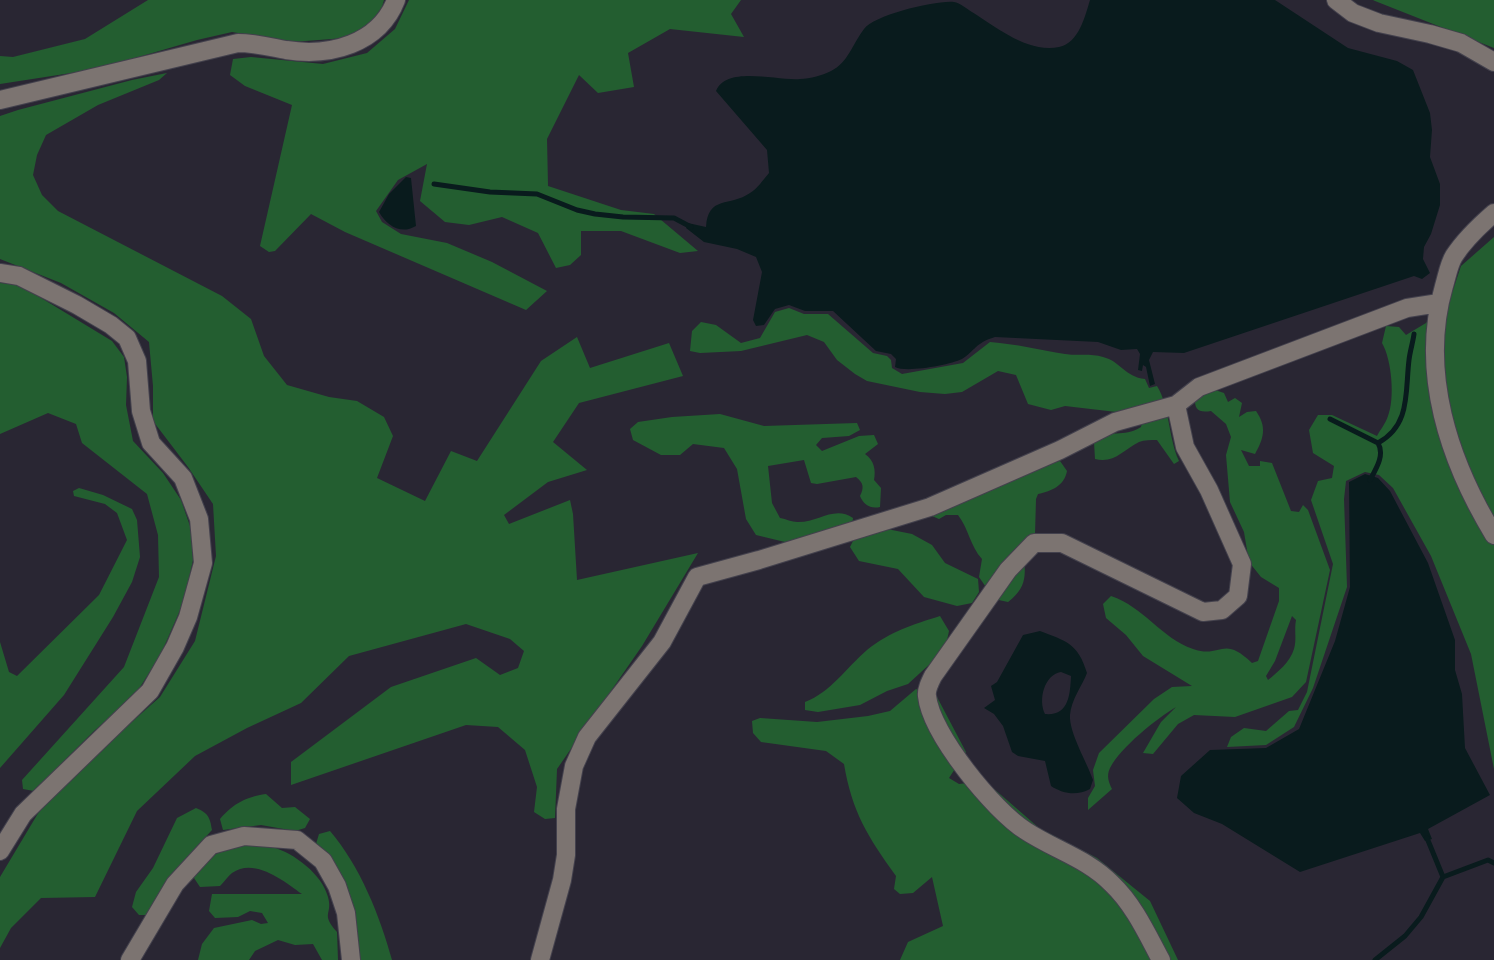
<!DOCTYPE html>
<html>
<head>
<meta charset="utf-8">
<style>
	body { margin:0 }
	canvas { display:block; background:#292633 }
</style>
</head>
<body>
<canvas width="1494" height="960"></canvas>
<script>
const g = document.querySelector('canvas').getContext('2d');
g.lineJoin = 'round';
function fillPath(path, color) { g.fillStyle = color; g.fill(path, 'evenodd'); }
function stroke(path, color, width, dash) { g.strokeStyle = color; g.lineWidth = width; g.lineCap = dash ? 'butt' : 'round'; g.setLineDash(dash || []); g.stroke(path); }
fillPath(new Path2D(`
	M148,0H384L382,7L367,28L345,38L292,42L232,32L197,40L97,69L0,84V56L13,57L85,39Z
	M409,0H741L731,14L744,37L670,29L628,53L634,87L598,93L579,75L547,139L548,186L621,210L654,214L698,251L680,253L621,231H581V255L570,265L556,268L538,233L502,217L469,225L445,222L420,201L427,164L398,180L376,211L382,222L401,234L447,243L492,262L547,291L526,310L345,232L311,214L275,251L269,252L260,246L292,105L245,86L230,75L233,59L251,57L323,64L367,53L395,29Z
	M1373,0H1494V48L1375,1Z
	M167,73L159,80L98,105L46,135L37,155L33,175L42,195L58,211L222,296L251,319L264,356L287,385L329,397L357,401L384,417L393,436L377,478L425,501L451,451L477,461L541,361L577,337L590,368L669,343L683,376L579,403L553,442L587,470L548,482L504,515L509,524L570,500L573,514L577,580L698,553L642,646L557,769L555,818L545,819L534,812L537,787L525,750L498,727L466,725L291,785V762L391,687L476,658L500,675L518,668L524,651L510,639L466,624L349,656L301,703L247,728L195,756L137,811L95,897L41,898L11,928L0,948V877L43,805L91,758L160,697L195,641L216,556L213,504L188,467L153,421V386L149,342L114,313L61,283L0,259V116L18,110L132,80Z
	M1494,237V769L1471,654L1431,556L1393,488L1379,475L1365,472L1346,481L1344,499L1347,587L1313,688L1294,727L1266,745L1227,747L1231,737L1244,728L1266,731L1289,711L1298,710L1307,692L1333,564L1311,500L1318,481L1332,478L1334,466L1313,453L1309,430L1318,415H1332L1377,436C1380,430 1386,423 1388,416C1395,399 1392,360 1382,343L1386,326L1399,327L1406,335L1426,323L1453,290L1461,266Z
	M0,283L15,284L33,293L112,341L124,357L127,377L126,405L133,441L163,473L181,500L191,529L193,560L184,601L160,656L133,698L94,731L34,791L23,789L22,780L124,667L159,577L158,535L147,494L82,443L76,424L48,413L0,434Z
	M789,308L804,314H828L873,353L887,356L891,360L892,368L902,374L963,363L990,342C1016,344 1040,350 1065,354C1078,356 1090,353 1103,357C1120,361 1125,377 1145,379L1149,388L1157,386C1170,407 1168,437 1179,461L1174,464L1157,440C1151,440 1144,440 1139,442C1123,450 1114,464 1095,459L1094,442C1112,427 1122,439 1141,427L1145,409L1125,413L1065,406L1051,410L1028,404L1016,375L998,371L962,392L945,394L920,392L867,381L855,374L837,360L824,342L807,335L741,351L700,353L690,351L692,331L701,322L716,325L741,343L760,338L775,312Z
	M1212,389L1224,393L1228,402L1235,398L1242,403L1239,417L1247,412L1256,411C1267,427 1264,438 1255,454L1241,450L1249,466H1260V461L1272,463L1291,511L1299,512L1303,505L1308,510L1330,570L1306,682L1292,697L1235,717L1194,715L1178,724L1153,754L1143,753L1161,722L1176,707C1156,719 1121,747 1110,768C1106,776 1109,783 1112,789L1088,810V798L1095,786L1093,770L1099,753L1154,699L1172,687L1192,686L1143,656L1126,635L1106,618L1103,604L1111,596C1144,607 1161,638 1193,649C1222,659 1222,634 1252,663L1258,661L1279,601V588L1261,577L1249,562L1244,532L1230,502L1226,455L1231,437L1226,424L1211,411C1199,413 1194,410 1195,397ZM1292,616L1296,620C1294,630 1297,640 1294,649C1290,662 1278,672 1268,680L1266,676L1275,661Z
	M720,414L764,426L857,423L860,430L849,436L822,438L816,445L822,451L859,436L874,435L878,444L865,454C874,460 876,470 874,480L881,488L880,507C870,509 864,505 860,496C864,488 864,483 856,477L817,484L811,483L804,460L768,466L772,503L780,518C786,519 792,522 797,522C818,523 834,505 853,518L852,525L785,542L756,535L746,519L737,469L724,448L693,444L680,455H661L633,440L630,429L638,422L672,417Z
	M1060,461L1067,471C1064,486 1052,491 1038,494L1036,499L1035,534L1024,542C1023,569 1032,584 1008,602L994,599L979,577L982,559C970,546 969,529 958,515H946L939,519L932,516L931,511L1049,463Z
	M79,488L103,495L132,509L137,520L140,557L132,582L113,617L64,695L0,768V642L9,672L17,676L99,595L127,540L117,513L105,504L74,496L73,491Z
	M887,529L912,534L932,545L945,563L978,579L979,592L972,603L957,606L924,597L898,569L859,561L850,547L855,537Z
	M940,616L949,631L946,645L932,662L908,684L887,691L860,705L818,712L805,710V702C831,692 846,668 867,650C891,631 912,625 940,616Z
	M916,689L937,697L966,752L949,778L959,784L985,781L1039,828L1097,858L1150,901L1178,960H900L908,942L943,926L932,877L913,893L900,894L894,889L896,876C868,837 852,812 844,764L826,751L761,742L753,733L752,721L760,718L817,722L868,716L890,711Z
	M266,794L282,808L295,807L310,819L305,828L295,831L261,825L223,830L220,819C234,803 246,797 266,794Z
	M196,808C208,813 210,817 212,830L187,857L148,915H139L132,907L136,892L153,868L177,818Z
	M330,831C360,866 380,916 392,960H359C359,918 344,876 316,844L319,834Z
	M244,845C253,846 263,845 272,847C294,853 322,874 328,897C333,915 320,913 337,932L338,960H322L313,944L295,945L278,940L255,951L249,960H198L202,944L214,928L252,920L261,924L268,923L262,913L250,911L238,917L215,918L209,911L212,894H302C284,881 254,857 232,873C228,876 224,882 220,886L200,887L192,875C205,856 222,850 244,845Z`), '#235e30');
fillPath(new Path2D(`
	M1090,0H1275L1348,48L1397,61L1413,70L1430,113L1432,130L1430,157L1440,184V205L1431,234L1424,247L1423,259L1430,273L1422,279L1414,276L1184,353L1153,352L1149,360L1155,384L1150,386L1146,367L1143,365L1142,371L1138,370L1140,354L1137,349L1121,350L1098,342L995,337C975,343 975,351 962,359C950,365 906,373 895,367L896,359L891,354L876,351L833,311H805L789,305L775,309L764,325L756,326L753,320L762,272L756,257L737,249L704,242L686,228L688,223L706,227C708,195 730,207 750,193C757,189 763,180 769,173L767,150L716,91C726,65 778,81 800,79C810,79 823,75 831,71C848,63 853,43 864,29C874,15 936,0 954,2C960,3 967,9 972,12C998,28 1027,53 1059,47C1079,43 1085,16 1090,0Z
	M406,177L411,178L416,226C401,235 387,226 379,212L389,194Z
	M1365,474L1378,478L1390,491L1428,563L1455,640V670L1462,694L1465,748L1490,795L1428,829L1432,839L1425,841L1420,833L1300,872L1222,824L1194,813L1177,798L1181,776L1210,750L1266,748L1299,729L1335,641L1350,587L1349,482Z
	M1040,631C1066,641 1078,643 1087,673C1082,686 1071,700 1070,715C1069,733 1087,762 1093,780L1090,789C1077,796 1063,794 1051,786L1045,761L1018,756L1012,752L1003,726L994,714L984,708L995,700L991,686L997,682L1023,635ZM1061,672L1071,676C1070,695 1069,716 1045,714C1038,700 1044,675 1061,672Z`), '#091b1d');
stroke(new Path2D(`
	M434,184L490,192L537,194L577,210L595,214L623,217L674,218L691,227
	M1330,419L1378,443
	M1370,480C1376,469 1385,455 1378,443C1411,425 1405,392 1409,360C1410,351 1413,342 1414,334
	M1427,838L1443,877
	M1375,960L1405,936L1421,917L1443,877L1488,860L1494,863`), '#091b1d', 5);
const minor = new Path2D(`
	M1336,0L1353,13L1379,23L1430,34L1461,43L1494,62
	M0,100L238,43C255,43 270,47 286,50C330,57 379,44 396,0
	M1494,213C1479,226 1465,239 1454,256C1449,264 1447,276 1444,286C1419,372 1449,461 1494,535
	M0,273L19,276L77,305L111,325L127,338L137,361L141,411L151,443L183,478L199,519L203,563L188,617L175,647L150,691L23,814L0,851
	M130,960L175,884L211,845L244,836L297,840L323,861L337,886L346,913L351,960
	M540,960L562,880L566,855V809L574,766L587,737L662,642L697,577L759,560L930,507L1060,450L1115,422L1176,405L1199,387L1407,308L1439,303
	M1161,960C1147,934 1134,905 1112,884C1088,859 1055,850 1026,831C994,811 931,734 927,696C926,690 930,682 933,676L1008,570L1034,543H1062L1203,612L1222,610L1238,596L1242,564L1209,490L1185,447L1176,405`);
stroke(minor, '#43414d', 20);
stroke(minor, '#7c7471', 18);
</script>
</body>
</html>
